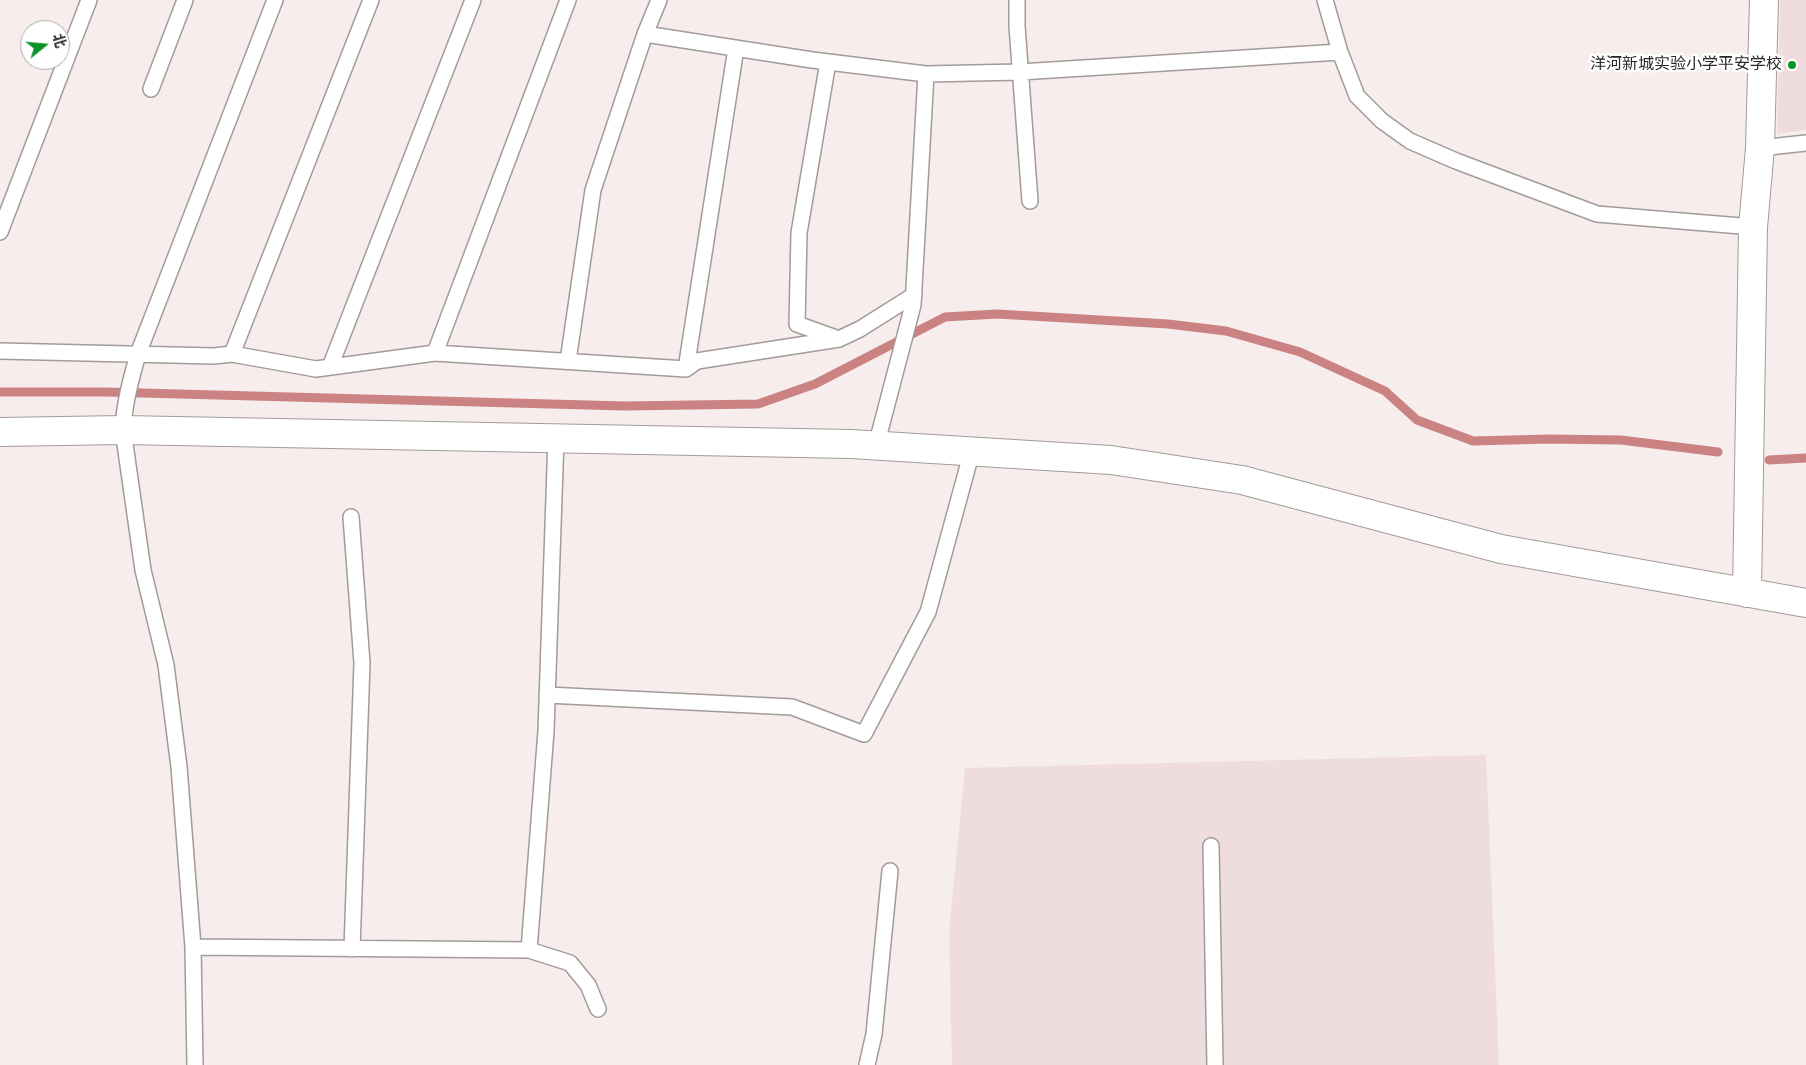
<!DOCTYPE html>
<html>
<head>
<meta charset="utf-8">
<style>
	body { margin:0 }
	#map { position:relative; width:1806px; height:1065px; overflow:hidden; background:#f6edec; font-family:"Sofia Sans Condensed","Noto Sans SC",sans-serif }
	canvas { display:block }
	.north { position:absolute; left:20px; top:20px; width:50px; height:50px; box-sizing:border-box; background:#fff; border:1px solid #aaa9a9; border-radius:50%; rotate:73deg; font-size:14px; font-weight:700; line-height:20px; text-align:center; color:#2a2727 }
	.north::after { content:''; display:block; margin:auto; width:18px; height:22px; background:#079328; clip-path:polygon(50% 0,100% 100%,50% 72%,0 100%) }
</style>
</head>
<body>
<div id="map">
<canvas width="1806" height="1065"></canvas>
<div class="north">北</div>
</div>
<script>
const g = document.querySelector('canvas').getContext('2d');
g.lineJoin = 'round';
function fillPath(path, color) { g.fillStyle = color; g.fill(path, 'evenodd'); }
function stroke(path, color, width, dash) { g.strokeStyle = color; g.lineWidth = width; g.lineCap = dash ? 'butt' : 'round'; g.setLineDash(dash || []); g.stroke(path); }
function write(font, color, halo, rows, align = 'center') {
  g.font = font + ' "Sofia Sans Condensed","Noto Sans SC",sans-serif'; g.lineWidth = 5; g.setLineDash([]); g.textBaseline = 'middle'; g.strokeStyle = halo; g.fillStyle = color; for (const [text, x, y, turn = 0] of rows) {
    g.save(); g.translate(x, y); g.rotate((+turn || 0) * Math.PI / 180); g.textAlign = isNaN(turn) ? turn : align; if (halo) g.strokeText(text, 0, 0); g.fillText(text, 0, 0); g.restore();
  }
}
fillPath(new Path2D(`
	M1780,0H1806V130L1777,134Z
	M1486,755L1499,1065H952L949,933L965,768Z`), '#efdddd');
stroke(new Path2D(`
	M0,392H105L625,406L758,404L815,384L945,317L997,314L1168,324L1226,331L1300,352L1385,391L1417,420L1473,441L1549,439L1621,440L1718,452
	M1769,460L1806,458`), '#ca8282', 9);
const service = new Path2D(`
	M1017,0V26L1030,201
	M1325,0L1340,52L1357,96L1382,121L1410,141L1456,161L1597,214L1753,227
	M645,34L812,60L926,74L1020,72L1340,52
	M828,62L799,233L797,324L839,339
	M151,89L185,0
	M1760,148L1806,143
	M0,232L89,0
	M0,351L214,356L232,354L316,369L435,353L686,369L697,361L839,339L860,329L914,295
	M435,353L568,0
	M232,354L371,0
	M568,361L593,190L645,34L659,0
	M330,367L473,0
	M686,369L736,48
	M556,438L546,731L529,950L570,963L588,985L598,1009
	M876,446L913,305L926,74
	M351,517L362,663L352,949
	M547,695L792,707L864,734L928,612L972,451
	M1211,846L1215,1065
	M193,947L529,950
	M195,1065L193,947L179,767L166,665L143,570L123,430C124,404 131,379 138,354L275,0
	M867,1065L874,1034L890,871`);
const minor = new Path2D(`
	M0,432L123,430L851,444L1111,460L1242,480L1501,549L1806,603
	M1747,593L1753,227L1760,148L1764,0`);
stroke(service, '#a39a9a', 18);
stroke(minor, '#a39a9a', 30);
stroke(service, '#fff', 15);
stroke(minor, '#fff', 28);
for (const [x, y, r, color] of [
	[1792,65,5,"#079328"]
]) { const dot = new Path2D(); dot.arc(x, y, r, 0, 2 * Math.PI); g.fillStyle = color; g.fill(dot); stroke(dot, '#fff', 2); }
write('16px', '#2a2727', '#fff', [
	["洋河新城实验小学平安学校",1782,65]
], 'right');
</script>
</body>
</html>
